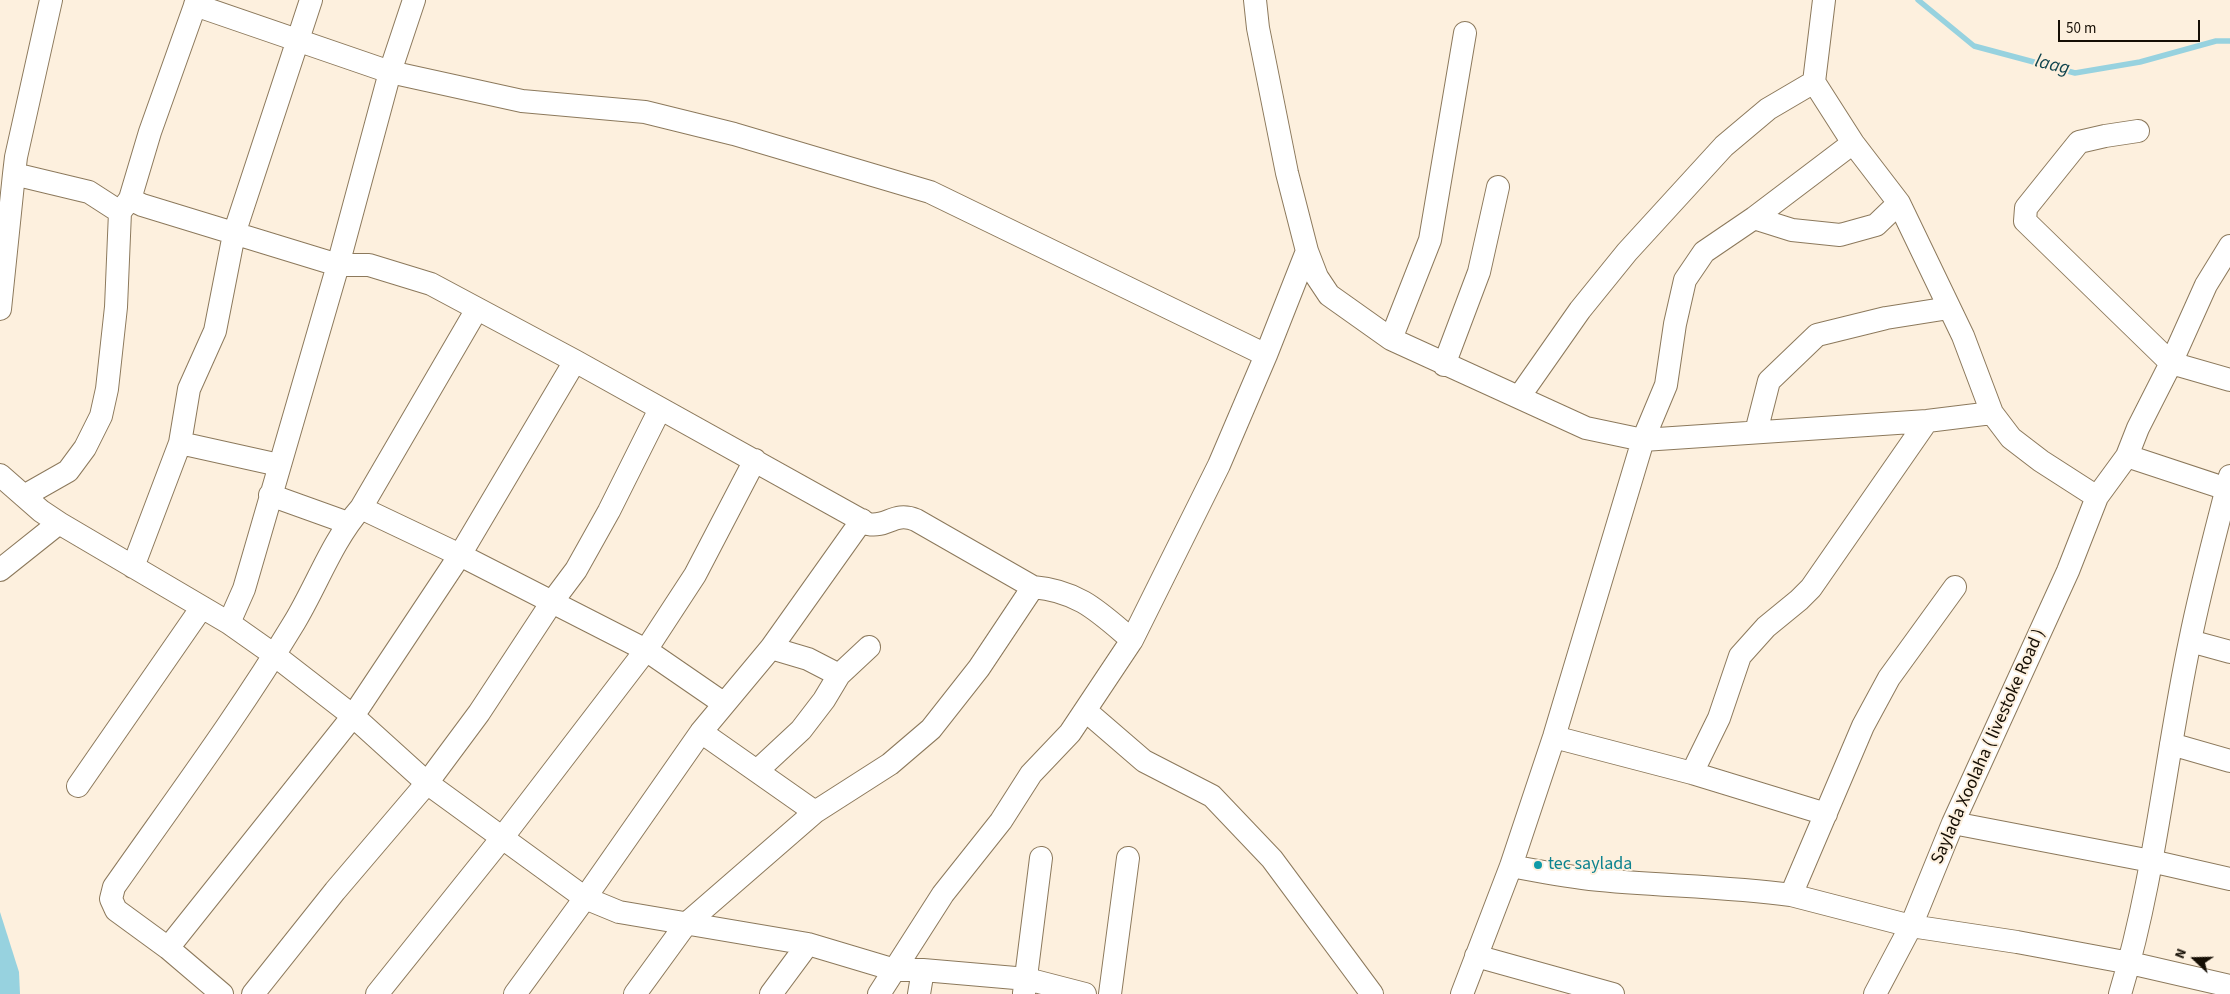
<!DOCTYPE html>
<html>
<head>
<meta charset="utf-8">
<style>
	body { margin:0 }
	#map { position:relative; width:2230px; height:994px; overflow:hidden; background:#fdf0de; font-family:"Source Sans 3",sans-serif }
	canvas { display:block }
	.north { position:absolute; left:2170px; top:934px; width:50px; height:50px; -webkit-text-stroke:4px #fdf0de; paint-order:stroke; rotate:291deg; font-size:14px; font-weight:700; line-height:20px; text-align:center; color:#150e04 }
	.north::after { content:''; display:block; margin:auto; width:18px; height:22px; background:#150e04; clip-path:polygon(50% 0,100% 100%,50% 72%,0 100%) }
	.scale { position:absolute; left:2058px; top:20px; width:142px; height:22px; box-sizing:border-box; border:2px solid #150e04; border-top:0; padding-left:6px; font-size:15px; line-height:18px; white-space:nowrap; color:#150e04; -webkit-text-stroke:4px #fdf0de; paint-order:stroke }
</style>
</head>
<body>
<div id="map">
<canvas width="2230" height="994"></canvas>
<div class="north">N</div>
<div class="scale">50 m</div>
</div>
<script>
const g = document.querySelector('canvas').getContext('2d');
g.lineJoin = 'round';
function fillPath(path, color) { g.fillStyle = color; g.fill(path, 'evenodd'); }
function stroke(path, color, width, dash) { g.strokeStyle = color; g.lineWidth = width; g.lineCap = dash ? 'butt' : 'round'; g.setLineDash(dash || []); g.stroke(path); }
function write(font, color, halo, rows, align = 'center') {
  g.font = font + ' "Source Sans 3",sans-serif'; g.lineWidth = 4; g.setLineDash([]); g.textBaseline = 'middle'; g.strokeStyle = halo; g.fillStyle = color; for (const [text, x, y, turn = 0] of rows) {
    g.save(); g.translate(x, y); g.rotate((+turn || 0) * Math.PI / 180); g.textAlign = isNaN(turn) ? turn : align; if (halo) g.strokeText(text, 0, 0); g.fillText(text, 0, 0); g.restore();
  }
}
fillPath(new Path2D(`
	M0,912L19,972L20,994H0Z`), '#97d2df');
stroke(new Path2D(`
	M1918,0L1974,46L2075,73L2140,62L2216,41H2230`), '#97d2df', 5.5);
const minor = new Path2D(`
	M51,0L16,157L14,174L89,192L120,212
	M1255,0L1258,28L1287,173L1307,251L1317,277L1329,295L1391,339L1586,428L1643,440L1927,421L1992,413
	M195,5L390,72L522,101L645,112L734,134L930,192L1266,355
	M1814,82L1853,143L1899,203L1963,336L1992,413L2011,438L2041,461L2097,497
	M1814,82L1824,0
	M2138,131L2105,136L2079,142L2026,208L2025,221L2171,363L2230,380
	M130,199L142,205L338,265H369L431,284L575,361L868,524C887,528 894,511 916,520L1033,587C1079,591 1099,612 1132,640L1070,733L1031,774L1001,821L943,894L879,994
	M1754,218L1792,230L1840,235L1876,225L1899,203
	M0,309L14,174
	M1391,339L1430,240L1465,33
	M1444,365L1479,272L1498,187
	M1519,397L1580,310L1627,252L1724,146L1768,109L1814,82
	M1756,432L1769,381L1817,335L1886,318L1949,308
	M180,443L279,465
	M2127,456L2230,490
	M0,475L41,511L59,523L229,623L273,654L353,716L427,783L585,898L619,912L808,944L895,970H923L1027,979L1085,994
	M270,495L348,523
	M24,496L68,471L85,448L101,416L107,389L116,307L120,212L130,199L150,132L197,0
	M361,508L460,555L646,650L723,703
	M133,567L180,443L189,389L215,331L234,234L311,0
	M0,570L59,523
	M229,623L244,589L338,265L390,72L414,0
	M1132,640L1219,465L1266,355L1307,251
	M2190,641L2230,652
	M771,648L808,659L839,675
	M1086,711L1144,761L1212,796L1272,859L1372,994
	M701,732L815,812
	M1554,737L1692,773L1826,814
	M2171,744L2230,761
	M758,770L801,730L824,700L839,675L869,647
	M1692,773L1719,718L1740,656L1766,627L1799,600L1811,588L1927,421
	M78,786L202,607
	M1953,823L2151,861L2230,879
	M1511,866C1537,871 1564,876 1590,879C1657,886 1724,886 1791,895L1863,726L1889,678L1955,587
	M1791,895L1911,926L2017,942L2130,963L2230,986
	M168,948L353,716L460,555L575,361
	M1476,956L1613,994
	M1024,993L1041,858
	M222,994L168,948L116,910L111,899L114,887C175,800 239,714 294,623C317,585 332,541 361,508L477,309
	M253,994L335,891L427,783L479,713L552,602L576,570L609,511L660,409
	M377,994L502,838L646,650L695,575L755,460
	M515,994L585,898L701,732L771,648L862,520
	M635,994L686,924L815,812L890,764L931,729L979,668L1033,587
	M771,994L808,944
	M919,994L923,970
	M1110,994L1128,858
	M1462,994L1511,866L1554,737L1643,440L1666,385L1675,324L1685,280L1704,252L1754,218L1853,143
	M1875,994L1911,926L1953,823L2068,571L2097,497L2127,456L2138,428L2171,363L2206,285L2230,246
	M2120,994C2155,879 2165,759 2190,641C2201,586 2216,531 2230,476`);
stroke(minor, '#8c795c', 24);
stroke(minor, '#fff', 22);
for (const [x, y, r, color] of [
	[1538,865,5,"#0f9aa8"]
]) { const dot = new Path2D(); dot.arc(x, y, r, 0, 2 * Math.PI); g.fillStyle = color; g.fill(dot); stroke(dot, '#fdf0de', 2); }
write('18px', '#150e04', '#fdf0de', [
	["Saylada Xoolaha ( livestoke Road )",1989,747,-66]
]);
write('18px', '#0d838f', '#fdf0de', [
	["tec saylada",1548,865]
], 'left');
write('italic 19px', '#0f444e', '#fdf0de', [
	["laag",2052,66,14]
]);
</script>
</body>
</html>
